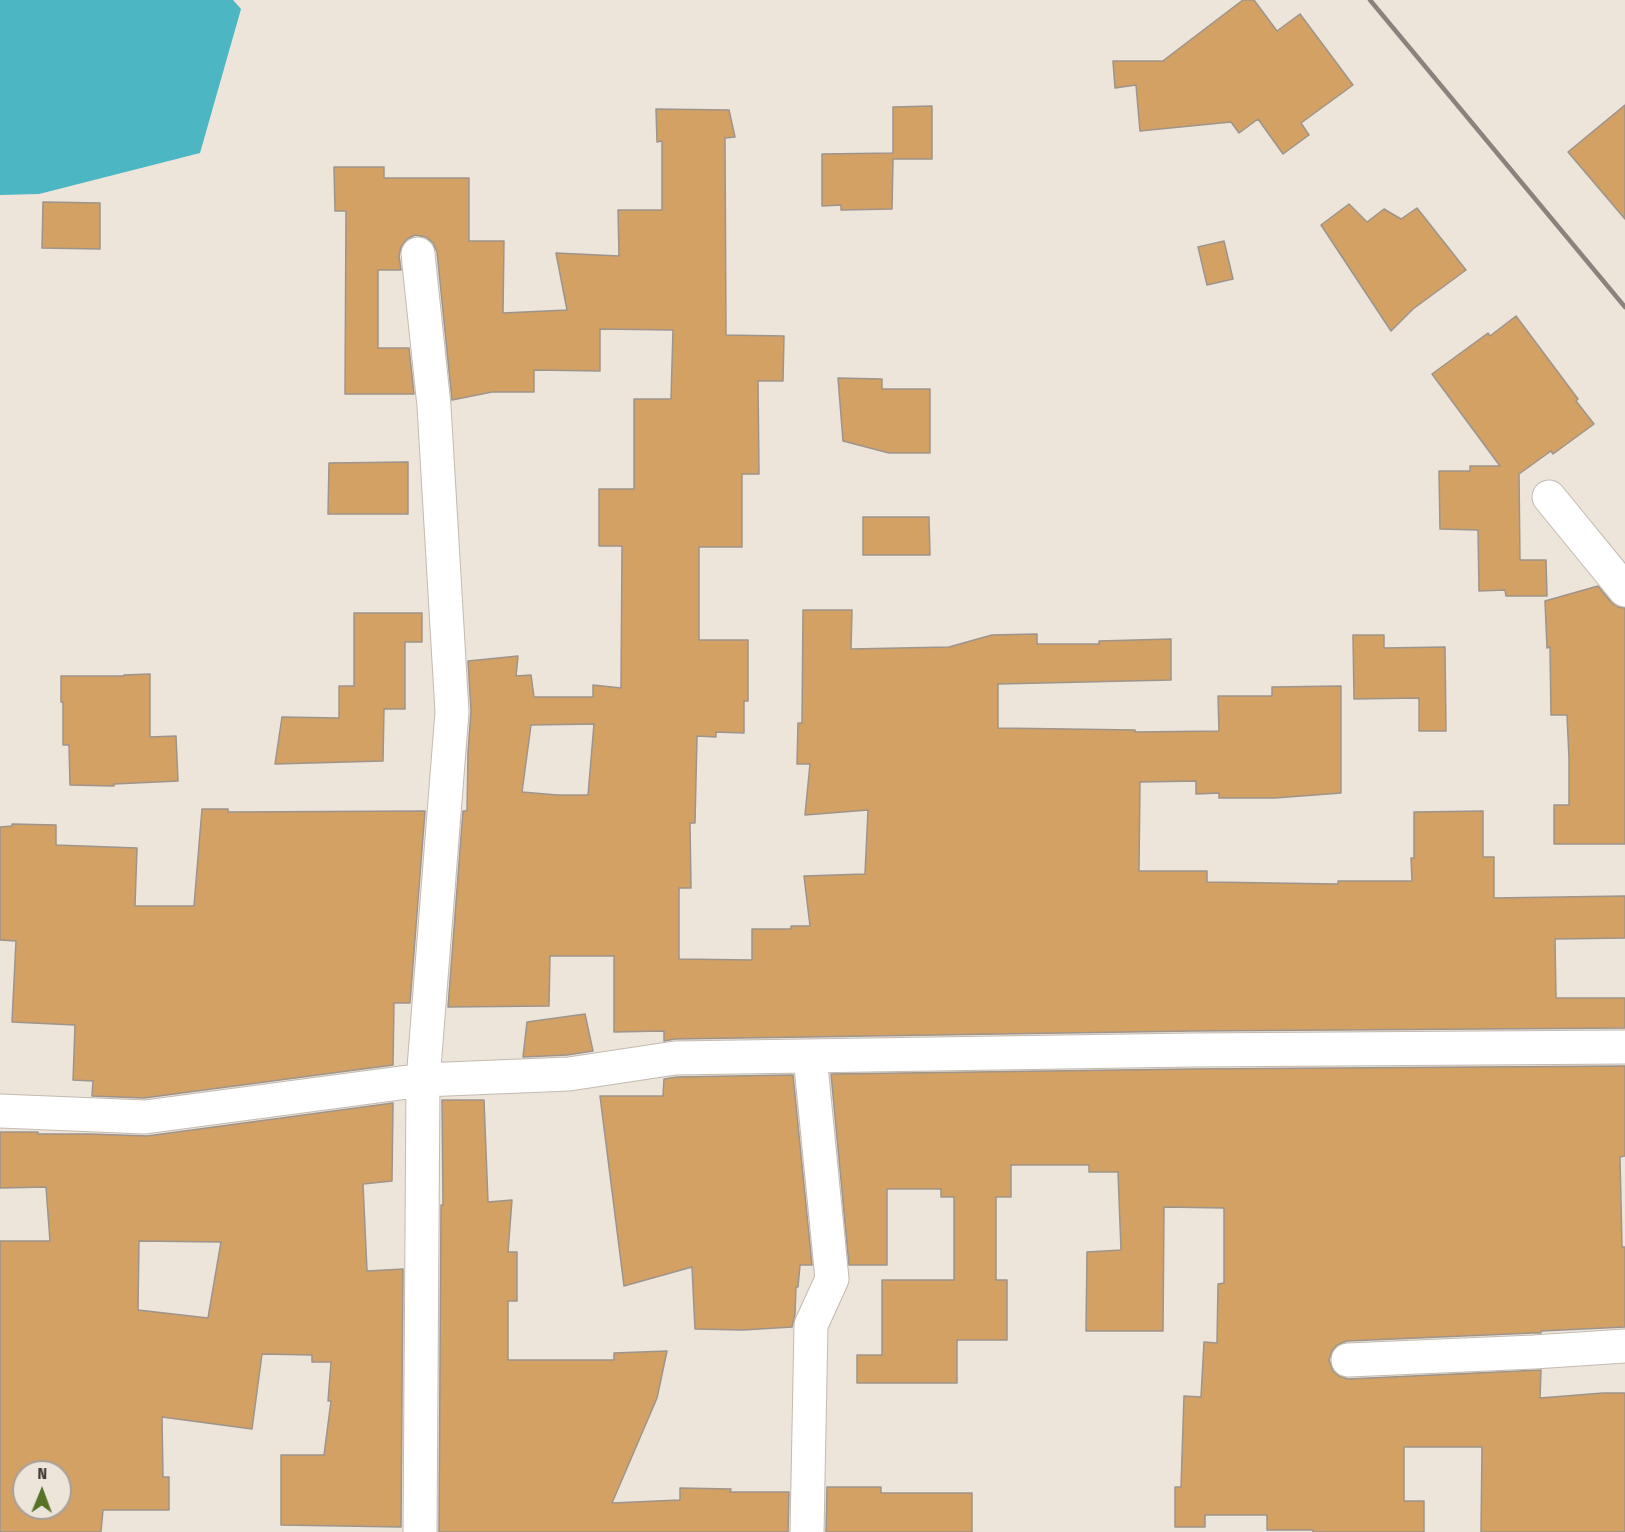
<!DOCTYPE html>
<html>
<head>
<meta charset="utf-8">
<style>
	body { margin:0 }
	#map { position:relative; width:1625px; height:1532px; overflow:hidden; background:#ede4da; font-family:"Fira Sans Condensed",sans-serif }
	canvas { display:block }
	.north { position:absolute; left:12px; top:1460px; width:60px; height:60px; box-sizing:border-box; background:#ede4da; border:2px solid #a7a098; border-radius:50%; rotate:1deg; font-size:16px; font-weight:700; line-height:24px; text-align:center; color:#3e3a36 }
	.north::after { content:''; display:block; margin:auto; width:21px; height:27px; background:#577225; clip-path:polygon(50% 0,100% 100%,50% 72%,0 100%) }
</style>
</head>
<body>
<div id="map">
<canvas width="1625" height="1532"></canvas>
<div class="north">N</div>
</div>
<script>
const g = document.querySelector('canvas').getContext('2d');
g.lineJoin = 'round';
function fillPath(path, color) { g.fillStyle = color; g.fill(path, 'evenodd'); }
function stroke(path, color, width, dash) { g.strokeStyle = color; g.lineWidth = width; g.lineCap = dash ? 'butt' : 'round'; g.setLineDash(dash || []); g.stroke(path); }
fillPath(new Path2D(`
	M0,0H233L241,9L200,153L39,194L0,195Z`), '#4cb6c3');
const building = new Path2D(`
	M1243,0H1254L1277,31L1300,14L1353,85L1301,123L1309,135L1283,154L1258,119L1239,133L1231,122L1140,131L1136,85L1115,88L1113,61H1164V60Z
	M1625,105V219L1568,152Z
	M932,106V159H893L892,209L841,210V205L822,206V154L893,153V107Z
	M656,109L729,110L735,137L725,138L726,335L784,336L783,381H758L759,474H742V547H699V640H748V701H744V733L716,732V737L697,736L695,823H690L691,888H679V959L752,960V929H791V926H810L804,876L865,874L868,810L805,815L810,764H797L798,723H802L803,610H852L851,649L949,647L992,635L1037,634V644H1099V641L1171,639V680L998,684V728L1135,730V732L1219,731L1218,696H1272V687L1341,686V793L1275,798H1219V793L1196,794V781L1140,782L1139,871H1207V882L1338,884V881H1412L1411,858H1414V812L1483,811V857H1494V898L1625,896V938L1555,939L1556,998H1625V1028L1192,1031L675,1039L664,1041V1031L614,1032V956H550L549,1006L448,1007L463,811H467L468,752L471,711L468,661L518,656L516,676L531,675L534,697H593V685L621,688L622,546H599V489H634V399H671L673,330L600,329V371L534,370V392H492L452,400L437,252L433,243L426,237L415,235L407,239L401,247L399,256L401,270H378V348H409L414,394H345L346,211H335L334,167H384V178H469V241H504L503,313L567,310L556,253L619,256L618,210H662V141L657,142ZM594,724L588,795H557L522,792L531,725Z
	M43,202L100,203V249L42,248Z
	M1349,204L1367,222L1384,209L1401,219L1417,208L1466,270L1413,309L1391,331L1321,225Z
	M1224,241L1233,279L1207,285L1198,247Z
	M1516,316L1578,399L1576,401L1594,424L1553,454L1551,451L1519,474L1520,560H1546L1547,596H1506L1505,590L1479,591L1478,530L1440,529L1439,471H1470V466H1500L1432,374L1488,333L1490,336Z
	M838,378L882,379V389H930V453H889L843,441Z
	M408,462V514H328L329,463Z
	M863,517H929L930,555H863Z
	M1598,586L1611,602L1618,607L1625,608V844H1554V805H1569V758L1567,715H1551L1550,647L1547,648L1545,601Z
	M354,613H422V642H405V709H384L383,761L275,764L282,717L339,718V686H354Z
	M1353,635H1384V648L1445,647L1446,731H1419V698L1354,699Z
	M150,674V737L176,736L178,781L114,784V786L70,785L69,745H63V702H61V676H124V675Z
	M202,809H228V812L425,811L410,1003H394L393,1065L144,1098L92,1096L93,1081L73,1080L75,1025L12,1022L16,941L0,940V827L12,826V824L56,825V845L137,848L135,906H194Z
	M585,1014L593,1051L567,1055L523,1057L527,1022Z
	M1625,1066V1156L1620,1157L1622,1247H1625V1327L1541,1331V1333H1533L1347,1341L1337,1345L1332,1351L1329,1360L1333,1371L1339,1376L1348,1379L1541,1370L1540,1398L1603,1393H1625V1532H1481L1482,1447H1404V1501H1424V1532H1313V1530H1267V1515H1205V1527H1175V1487H1181L1184,1396L1201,1397L1204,1342L1217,1343L1218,1284L1224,1283V1208L1164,1207L1163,1331H1086L1087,1252L1121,1250L1118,1172H1089V1165H1011V1197H996V1280H1007V1340H957V1383H857V1355H882V1280H954V1197H941V1189H887V1265H849L831,1074L1192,1069Z
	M793,1075L812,1265H800L798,1287H796L795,1314L792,1327L743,1330L695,1329L692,1267L624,1286L600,1096H663L664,1079L677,1077Z
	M442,1100H484L488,1202L512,1200L508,1252H517V1301H508V1360H614V1353L667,1351L657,1398L612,1503L680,1500V1488L731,1489L730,1492H789L788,1532H439L441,1205H443Z
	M393,1103L392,1181L363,1184L367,1271L403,1269L401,1527L281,1525V1455H324L331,1401H328L331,1362H312V1355L262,1354L252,1429L162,1417L163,1477H169V1510H103L101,1532H0V1241H50L46,1187L0,1188V1132H38V1134H90L147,1136ZM139,1241L221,1242L208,1318L138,1310ZM24,1472H60V1508H24Z
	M827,1487H881V1493H972V1532H826Z`);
fillPath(building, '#d4a165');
stroke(building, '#9d948b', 1.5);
const minor = new Path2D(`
	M418,254L434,406L452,712L423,1080L420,1532
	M1549,497L1625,590
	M0,1111L145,1117L423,1080L569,1074L675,1058L1192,1050L1625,1047
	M1348,1360L1534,1352L1625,1346
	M807,1532L811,1325L832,1279L810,1056`);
stroke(minor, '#c3bab1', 35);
stroke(minor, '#fff', 33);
stroke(new Path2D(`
	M1370,0L1625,307`), '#8a837d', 4.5);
</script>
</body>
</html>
